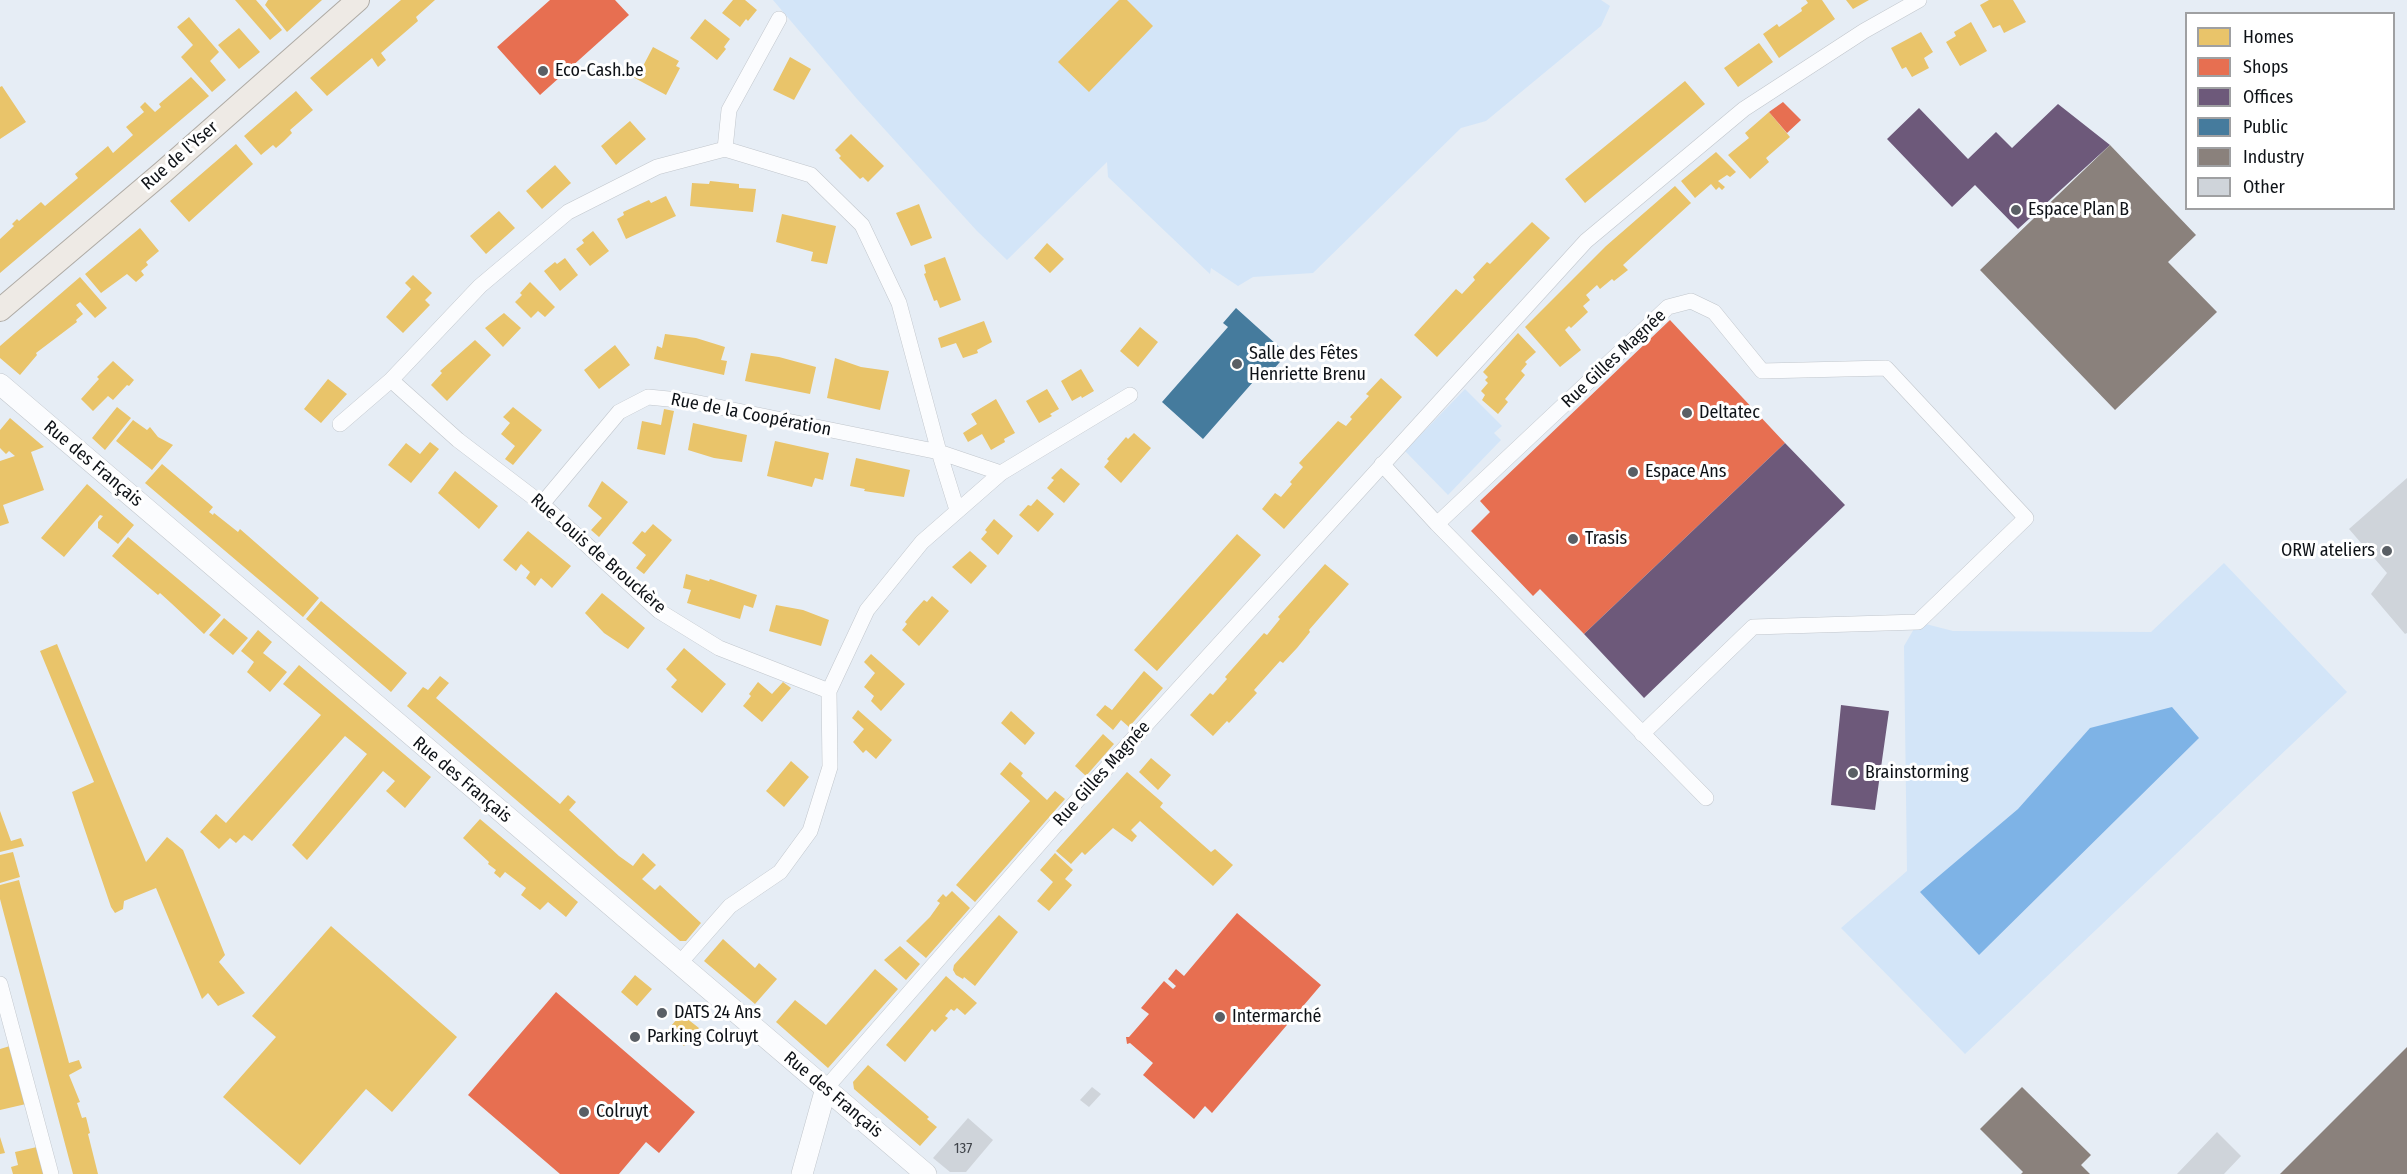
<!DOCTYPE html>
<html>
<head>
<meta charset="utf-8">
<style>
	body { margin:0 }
	#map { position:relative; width:2407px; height:1174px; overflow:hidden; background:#e6edf5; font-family:"Fira Sans Condensed",sans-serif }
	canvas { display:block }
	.legend { position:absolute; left:2185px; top:12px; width:210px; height:198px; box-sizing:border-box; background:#fff; border:2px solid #9fa0a2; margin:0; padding:8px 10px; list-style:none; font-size:18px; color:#0e1217 }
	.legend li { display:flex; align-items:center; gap:12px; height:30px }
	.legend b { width:30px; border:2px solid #9fa0a2 }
</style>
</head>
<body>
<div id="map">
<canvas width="2407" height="1174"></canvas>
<ul class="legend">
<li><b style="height:16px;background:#e9c46a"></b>Homes</li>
<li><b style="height:16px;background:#e76f51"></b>Shops</li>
<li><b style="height:16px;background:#6d597a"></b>Offices</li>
<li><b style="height:16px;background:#457b9d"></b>Public</li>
<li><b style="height:16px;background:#8a817c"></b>Industry</li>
<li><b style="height:16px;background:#cfd4da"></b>Other</li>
</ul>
</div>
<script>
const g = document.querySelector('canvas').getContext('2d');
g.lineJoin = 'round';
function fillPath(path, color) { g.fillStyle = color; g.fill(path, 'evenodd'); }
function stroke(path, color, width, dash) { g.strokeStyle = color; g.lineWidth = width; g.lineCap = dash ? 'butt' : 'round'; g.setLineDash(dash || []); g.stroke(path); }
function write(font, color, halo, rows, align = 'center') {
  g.font = font + ' "Fira Sans Condensed",sans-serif'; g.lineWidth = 6; g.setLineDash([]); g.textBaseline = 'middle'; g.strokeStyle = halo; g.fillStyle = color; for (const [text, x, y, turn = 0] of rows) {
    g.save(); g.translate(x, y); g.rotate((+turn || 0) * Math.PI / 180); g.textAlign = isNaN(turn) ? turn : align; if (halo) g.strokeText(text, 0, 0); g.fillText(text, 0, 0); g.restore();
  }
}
fillPath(new Path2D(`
	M773,0H1601L1610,6L1601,26L1486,121L1461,128L1313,273L1253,277L1238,286L1211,268L1210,274L1108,177L1107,162L1007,260L977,231L857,99Z
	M1465,389L1502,426L1494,433L1501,440L1448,495L1405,451Z
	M2224,563L2347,692L1965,1054L1841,928L1907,871L1904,646L1918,622L1953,631L2151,632Z`), '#d3e5f8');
fillPath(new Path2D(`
	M2172,707L2199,738L1979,955L1920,892L2018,809L2090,728Z`), '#7eb3e6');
fillPath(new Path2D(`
	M235,0H256L282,30L270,40Z
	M268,0H322L287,32L265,5Z
	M401,0H435L416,17L418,21L381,53L386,60L378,67L372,58L327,96L310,78Z
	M733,0H745L757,10L748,21L746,19L740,27L722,13Z
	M1119,0H1127L1153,26L1089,92L1058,62Z
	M1806,0H1822L1835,19L1779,58L1763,34L1777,24L1779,27L1802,11L1801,8L1808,3Z
	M1846,0H1869L1853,9Z
	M1989,0H2013L2026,22L2004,33L2000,25L1993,28L1980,5Z
	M189,17L219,52L210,61L226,80L212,92L181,57L193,45L177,27Z
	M705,19L730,39L724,47L726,49L717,60L690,38Z
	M1971,22L1987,51L1960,66L1946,42L1956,36L1954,32Z
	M239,28L260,52L239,69L218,45Z
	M1921,32L1933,52L1924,58L1929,68L1912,77L1906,67L1902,69L1891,48Z
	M1759,43L1773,62L1738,87L1724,68Z
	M653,47L679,61L676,66L680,68L666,95L631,76L637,67L641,70Z
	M790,57L811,69L794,100L773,90Z
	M191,77L209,96L0,273V239L14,226L12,224L17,219L19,221L41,202L45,206L78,178L75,174L108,146L113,153L133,135L126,127L144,112L140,107L145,102L155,112L161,107L159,104Z
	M1685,81L1705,104L1585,203L1565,179Z
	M2,86L26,122L0,139V87Z
	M296,91L313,110L290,130L292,133L284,141L276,148L273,145L261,155L244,136Z
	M1769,112L1790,137L1766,158L1769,162L1750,179L1728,155L1749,138L1745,133Z
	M630,121L646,139L616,165L601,146Z
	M851,134L884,166L868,182L863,177L860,179L839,158L841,156L835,150Z
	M236,144L253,164L189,222L170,201Z
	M1716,152L1736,172L1730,177L1727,175L1718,181L1725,187L1722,190L1719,187L1716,190L1711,184L1695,198L1681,181Z
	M555,165L571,183L542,209L526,191Z
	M710,181L739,184V188L756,189L753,212L690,206L692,183L709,184Z
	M1675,186L1691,203L1623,265L1628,270L1614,281L1612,279L1600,289L1597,285L1586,295L1590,300L1583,306L1588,312L1571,328L1569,326L1565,330L1581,350L1560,367L1525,327L1606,246Z
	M666,196L676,216L626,239L617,219L624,215L623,212L649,200L651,203Z
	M919,204L932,238L911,246L896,213Z
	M499,211L515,228L486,254L470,236Z
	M782,214L836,226L827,264L811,261L813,252L776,242Z
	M1532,222L1550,238L1437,357L1414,335L1456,289L1462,294L1475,280L1473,277L1487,262L1490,264Z
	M140,228L159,251L146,262L148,265L141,271L144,275L136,282L127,274L101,293L85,274Z
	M593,231L609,251L590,266L576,249L584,243L582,240Z
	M1047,243L1064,259L1050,273L1034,258Z
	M945,257L961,300L940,308L937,300L934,301L924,274L926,273L924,265Z
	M565,258L578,275L560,291L544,271L555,262L557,264Z
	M413,275L432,293L425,300L430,305L403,333L386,317L411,289L405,283Z
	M80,277L107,308L95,318L80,302L76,305L83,314L76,320L77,322L36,353L37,355L20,375L0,358V346Z
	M530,282L555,307L545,317L538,311L531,318L515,302L522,295L520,293Z
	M504,313L521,328L503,347L485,328Z
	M984,321L992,342L977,350L978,353L963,358L956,343L941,348L938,338Z
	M1140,327L1158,342L1138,367L1120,351Z
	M1518,333L1536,352L1525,362L1527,364L1521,371L1525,375L1505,399L1508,402L1498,414L1482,400L1485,395L1481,391L1488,383L1485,380L1488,377L1483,372Z
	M665,334L696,338L725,347L721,360L727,361L724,375L654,359L657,346L662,348Z
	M475,340L491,355L447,401L431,385L442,373L440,371Z
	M615,345L630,365L599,389L584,370Z
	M751,353L779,357L816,367L810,394L745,381Z
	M835,358L861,367L889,371L880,410L827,398Z
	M113,361L134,380L129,386L127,385L113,400L108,396L93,411L81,399L99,379L97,377Z
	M1081,369L1094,391L1082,398L1081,396L1072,401L1061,381Z
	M1381,378L1402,397L1284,529L1262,509L1275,493L1281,497L1292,484L1290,482L1303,467L1299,463L1338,421L1346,426L1352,419L1350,417L1369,396L1366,394Z
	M328,379L347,394L321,423L304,409Z
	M1047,389L1059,409L1050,414L1052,416L1039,423L1026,401Z
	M996,399L1015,433L1004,439L1005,442L991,450L982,434L968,442L963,433L977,424L971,414Z
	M117,407L131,418L105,450L92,438Z
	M513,407L542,430L513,465L505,459L515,446L501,434L510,423L503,417Z
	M664,409L674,411L665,455L637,449L642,421L661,425Z
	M10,418L44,447L31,452L44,490L3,505L9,523L0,526V461L15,456L9,451L6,454L0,448V430Z
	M133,420L147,430L150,427L158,437L173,445L152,470L116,441Z
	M693,423L747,435L742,462L714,458L688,450Z
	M1134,433L1151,448L1121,483L1104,467L1109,461L1107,459L1126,437L1128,439Z
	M775,441L829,453L823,480L815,478L812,487L767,476Z
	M430,442L439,449L411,483L388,465L406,443L420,454Z
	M856,458L910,470L904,497L864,491L865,489L850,486Z
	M162,464L213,507L209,512L213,515L214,513L238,532L240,529L319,598L303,617L145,483Z
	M1061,468L1080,484L1064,503L1047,488L1054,480L1051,478Z
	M455,471L498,506L479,529L438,493Z
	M602,481L628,502L599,537L591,530L602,518L588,506Z
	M87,484L134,525L118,544L98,528V522L103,516L100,515L64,557L41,538Z
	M1037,499L1054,514L1038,532L1019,515L1028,505L1031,506Z
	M994,519L1013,536L998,555L981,539L987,532L985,530Z
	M653,524L672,540L644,574L636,568L646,555L632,543L642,531L645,533Z
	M528,531L571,566L552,588L541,578L535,586L526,578L530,572L521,564L516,571L503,560Z
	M1237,534L1261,555L1157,671L1134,650Z
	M128,537L221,615L204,634L171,603L160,593L158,595L112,556Z
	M970,551L987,566L971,584L952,567Z
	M1325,564L1349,584L1309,630L1310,632L1297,648L1283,663L1280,661L1254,690L1257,693L1229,723L1227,721L1213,736L1190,715L1210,693L1213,695L1227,679L1225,677L1264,633L1267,635L1280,619L1278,617Z
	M686,574L709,581L710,579L757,595L753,608L744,605L740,619L687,603L691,590L683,588Z
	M602,593L645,628L628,649L604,633L585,613Z
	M932,596L949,611L919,646L902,630L907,624L905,622L914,611L924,600L927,602Z
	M321,601L407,673L391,692L306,619Z
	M776,605L803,610L829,620L821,646L769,631Z
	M224,618L248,638L233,655L209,635Z
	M258,630L272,642L263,653L287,672L270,692L247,672L254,662L241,651Z
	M57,644L146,862L167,837L183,850L225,955L219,962L245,993L218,1006L208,993L202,999L156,888L124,901L123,909L115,913L111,907L72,792L94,782L40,651Z
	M684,648L726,684L702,713L671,687L677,680L666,669Z
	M871,654L905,684L881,711L871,701L874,696L864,687L875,673L864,662Z
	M299,665L431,777L405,808L386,791L395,781L383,771L307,860L292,845L367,754L345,736L252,841L244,835L236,843L230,838L219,849L200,832L216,814L226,823L321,715L283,684Z
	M1144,671L1163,688L1129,727L1121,720L1113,730L1096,715L1105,705L1112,710Z
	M440,676L449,683L436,698L560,804L568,795L576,802L569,810L619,856L633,866L643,853L656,865L642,879L655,890L660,885L701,923L686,941H680L407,706L423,687L428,690Z
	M758,682L772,694L783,682L791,688L762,722L743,706L751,696L749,694Z
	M858,710L892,740L876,759L866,750L863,753L853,742L864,729L852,718Z
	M1011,711L1035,733L1025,745L1001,723Z
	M1103,734L1114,744L1086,776L1075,766Z
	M1151,758L1171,775L1158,790L1139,772Z
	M791,761L809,777L784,807L766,791Z
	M1010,762L1023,773L1021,776L1047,800L1055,791L1065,799L975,902L956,885L1030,801L1000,774Z
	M1127,772L1163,803L1160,807L1211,852L1215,849L1233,865L1213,886L1140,821L1131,830L1137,836L1132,842L1113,828L1085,855L1082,852L1071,864L1056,851Z
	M0,811L11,841L21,838L24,846L0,852Z
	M480,819L578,902L566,917L548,902L540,910L521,895L526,888L505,872L500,878L494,873L496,870L488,864L489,862L463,838Z
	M13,852L20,877L0,883V855Z
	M1055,853L1073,870L1065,879L1072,885L1049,911L1037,901L1053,882L1040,870Z
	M19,880L69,1063L79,1060L82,1068L69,1075L80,1102L77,1103L82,1118L86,1117L90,1133L88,1134L98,1174H73L0,899V885Z
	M952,891L970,908L926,958L906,941L930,917L940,903L937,901L943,894L946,897Z
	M999,915L1018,932L975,986L964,977L963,979L956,975L953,970L954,965Z
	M331,926L457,1037L392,1112L366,1089L300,1165L223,1097L276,1037L252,1016Z
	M723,939L755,968L759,963L777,979L755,1004L704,961Z
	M900,946L920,964L906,980L884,960Z
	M875,969L898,989L828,1068L776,1022L795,1000L826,1025Z
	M635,975L652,989L637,1006L621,992Z
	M946,976L977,1003L965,1015L957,1008L954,1011L951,1009L945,1016L948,1018L935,1032L932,1029L905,1062L886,1045Z
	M681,1014L699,1028L684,1046L667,1031Z
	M10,1046L26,1104L0,1110V1049Z
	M868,1065L929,1117L927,1119L937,1127L920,1146L854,1089L853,1082Z
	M0,1137L5,1153L0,1154Z
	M37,1147L44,1174H13L11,1167L18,1165L15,1152Z`), '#e9c46a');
fillPath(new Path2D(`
	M550,0H615L629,15L540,95L497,47Z
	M1783,102L1801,120L1787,133L1769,112Z
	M1670,320L1785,443L1584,634L1540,589L1533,596L1471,531L1490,512L1480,501Z
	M1237,913L1321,985L1212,1113L1205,1106L1194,1119L1143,1075L1153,1063L1130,1043L1127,1044L1126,1037H1129L1149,1014L1141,1008L1164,981L1173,989L1176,986L1168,979L1176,969L1184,976Z
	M556,992L695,1112L659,1153L646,1142L619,1174H560L468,1095Z`), '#e76f51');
fillPath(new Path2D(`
	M2058,104L2110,145L2018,229L1975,185L1952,207L1887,139L1919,108L1968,159L1996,132L2012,148Z
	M1785,443L1845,505L1644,698L1584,634Z
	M1841,705L1889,711L1875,810L1831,805Z`), '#6d597a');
fillPath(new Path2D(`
	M1236,308L1287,354L1265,379L1260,374L1203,439L1162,402L1228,327L1223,323Z`), '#457b9d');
fillPath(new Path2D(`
	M2110,145L2196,235L2168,262L2217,312L2115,410L1980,270Z
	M2407,1047V1174H2280Z
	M2022,1087L2091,1155L2081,1165L2090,1174H2021L2023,1172L1980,1129Z`), '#8a817c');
fillPath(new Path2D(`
	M2407,478V633L2405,634L2371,594L2387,573L2349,529Z
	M1092,1087L1101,1094L1089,1107L1080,1100Z
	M968,1118L993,1140L966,1172H950L933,1158Z
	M2217,1132L2241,1156L2224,1174H2177Z`), '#cfd4da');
const street = new Path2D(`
	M725,149L729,110L779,19
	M340,424L391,380
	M1382,464L1437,524L1706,798
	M542,504L619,412L648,397L689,401L939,452L1001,473
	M1437,524L1668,307L1691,301L1714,312L1762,371L1886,368L2026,518L1918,622L1753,627L1642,734
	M829,691L719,648L659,611L542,504L458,440L391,380L480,286L568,212L657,167L725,149L811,175L862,225L899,303L939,452L957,510
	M679,964L730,906L780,872L810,831L830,767L829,691L867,610L922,542L1001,473L1130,395
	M0,984L51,1174
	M826,1088L1082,795L1586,241L1744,109L1864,31L1919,0`);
const secondary = new Path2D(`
	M0,384L926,1174
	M802,1174L826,1088`);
const primary = new Path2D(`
	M0,310L163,172L358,0`);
stroke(street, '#c1c6cc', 16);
stroke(secondary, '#c1c6cc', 22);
stroke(primary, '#aeaaa4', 24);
stroke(street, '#fbfcfe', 15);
stroke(secondary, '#fbfcfe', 21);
stroke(primary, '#eeeae5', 22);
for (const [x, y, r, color] of [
	[543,71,6,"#5a5f65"],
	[2016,210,6,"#5a5f65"],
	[1237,364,6,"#5a5f65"],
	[1687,413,6,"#5a5f65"],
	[1633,472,6,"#5a5f65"],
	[1573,539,6,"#5a5f65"],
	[2387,551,6,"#5a5f65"],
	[1853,773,6,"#5a5f65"],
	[662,1013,6,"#5a5f65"],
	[1220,1017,6,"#5a5f65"],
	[635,1037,6,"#5a5f65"],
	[584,1112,6,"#5a5f65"]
]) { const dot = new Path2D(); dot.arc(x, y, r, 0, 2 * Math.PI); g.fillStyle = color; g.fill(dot); stroke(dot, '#fff', 2); }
write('15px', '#40444a', null, [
	["137",963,1149]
]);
write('18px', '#0e1217', '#fff', [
	["Eco-Cash.be",555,71],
	["Espace Plan B",2028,210],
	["Salle des Fêtes",1249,354],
	["Henriette Brenu",1249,375],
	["Deltatec",1699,413],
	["Espace Ans",1645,472],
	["Trasis",1585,539],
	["ORW ateliers",2375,551,"right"],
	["Brainstorming",1865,773],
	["DATS 24 Ans",674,1013],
	["Intermarché",1232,1017],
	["Parking Colruyt",647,1037],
	["Colruyt",596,1112]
], 'left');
write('18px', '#0e1217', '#fff', [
	["Rue de l'Yser",180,156,-41],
	["Rue Gilles Magnée",1614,359,-43],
	["Rue de la Coopération",751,415,11],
	["Rue des Français",93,464,40],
	["Rue Louis de Brouckère",598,554,41],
	["Rue Gilles Magnée",1102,774,-48],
	["Rue des Français",462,780,40],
	["Rue des Français",833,1095,40]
]);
</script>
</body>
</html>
